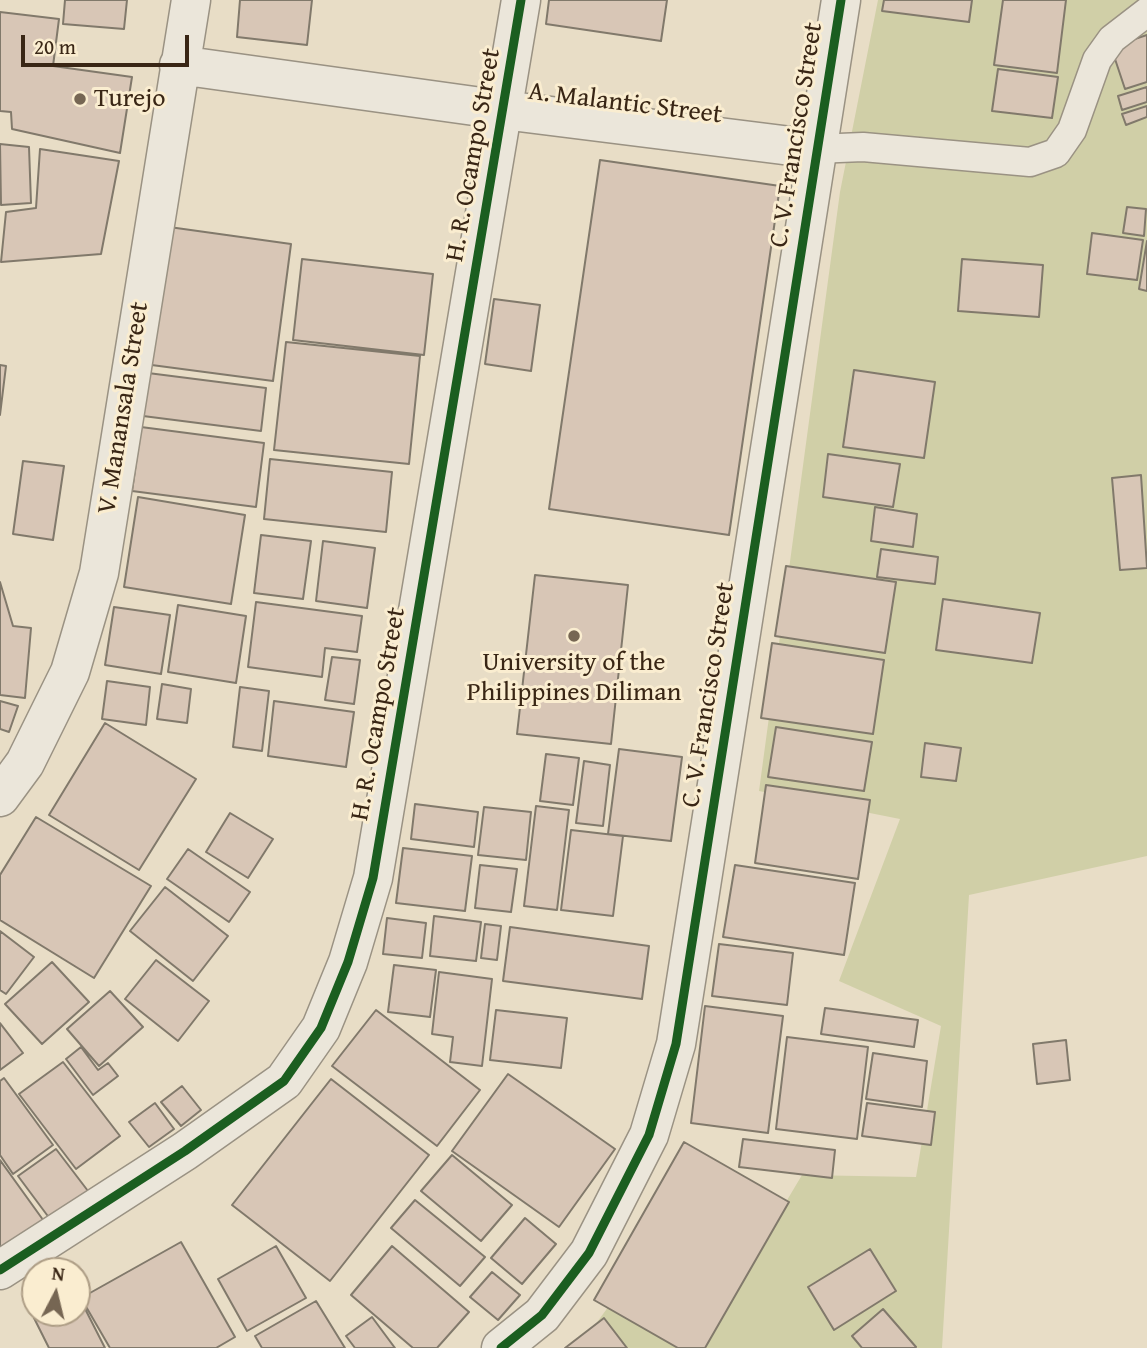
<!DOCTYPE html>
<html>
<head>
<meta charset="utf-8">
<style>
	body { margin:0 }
	#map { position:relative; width:1147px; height:1348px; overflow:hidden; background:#e8ddc6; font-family:"Gentium Book Plus",serif }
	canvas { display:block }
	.north { position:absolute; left:21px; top:1257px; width:70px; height:70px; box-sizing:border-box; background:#faedd0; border:2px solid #ad9d85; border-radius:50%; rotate:7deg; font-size:19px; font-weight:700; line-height:28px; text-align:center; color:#392615 }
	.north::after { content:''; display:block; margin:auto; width:24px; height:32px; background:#766653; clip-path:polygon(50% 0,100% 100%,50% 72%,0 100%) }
	.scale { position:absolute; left:21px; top:35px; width:168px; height:32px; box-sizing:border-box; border:4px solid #392615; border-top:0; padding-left:9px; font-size:21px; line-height:24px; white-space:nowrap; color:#392615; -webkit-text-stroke:5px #faedd0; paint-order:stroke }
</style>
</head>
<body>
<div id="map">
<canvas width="1147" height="1348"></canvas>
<div class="north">N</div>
<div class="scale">20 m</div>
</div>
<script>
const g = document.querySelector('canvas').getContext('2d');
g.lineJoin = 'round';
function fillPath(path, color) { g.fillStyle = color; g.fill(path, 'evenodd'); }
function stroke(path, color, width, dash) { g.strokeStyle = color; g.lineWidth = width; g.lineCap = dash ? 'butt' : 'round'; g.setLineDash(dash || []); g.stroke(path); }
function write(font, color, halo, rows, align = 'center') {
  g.font = font + ' "Gentium Book Plus",serif'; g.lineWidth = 6; g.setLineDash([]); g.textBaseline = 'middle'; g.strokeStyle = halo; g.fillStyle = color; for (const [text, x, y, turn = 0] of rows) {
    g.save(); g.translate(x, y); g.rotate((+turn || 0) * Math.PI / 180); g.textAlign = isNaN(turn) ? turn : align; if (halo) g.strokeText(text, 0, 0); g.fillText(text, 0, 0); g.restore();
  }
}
fillPath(new Path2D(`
	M878,0H1147V856L969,895L942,1348H578L620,1291L705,1338L802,1175L916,1177L941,1026L839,981L900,819L759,791L840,192Z`), '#d0cfa7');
const building = new Path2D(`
	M65,0H127L124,29L63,24Z
	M240,0H312L307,45L237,37Z
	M549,0H667L661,41L546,24Z
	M884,0H972L969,22L882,11Z
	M1003,0H1066L1057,73L994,65Z
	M0,12L59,19L53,66L132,77L120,153L12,129L11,112L0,111Z
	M1147,35V82L1125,89L1111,47Z
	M998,69L1058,77L1052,118L992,111Z
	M1147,87V102L1122,110L1118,96Z
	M1147,106V117L1126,125L1122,114Z
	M0,144L29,147L31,203L1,205Z
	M40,149L119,161L101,254L1,262L6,212L36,208Z
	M600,160L780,186L729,535L549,509Z
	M1127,207L1146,209L1144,236L1123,233Z
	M162,226L291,244L273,381L144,364Z
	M1092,233L1143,240L1137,280L1087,274Z
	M1147,241V291L1139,289Z
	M302,259L433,274L424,355L293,340Z
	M962,259L1043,265L1039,317L958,311Z
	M494,299L540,305L531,371L485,364Z
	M286,342L420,356L409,464L274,450Z
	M0,365L6,366L0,415Z
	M854,370L935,382L924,458L843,447Z
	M148,373L266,388L261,431L143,416Z
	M141,427L264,443L256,507L132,491Z
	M828,454L900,464L893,507L823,497Z
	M270,459L392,472L386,532L264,519Z
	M23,461L64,466L53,540L13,534Z
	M1141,475L1147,568L1120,570L1112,478Z
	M138,497L245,515L231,604L124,587Z
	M875,507L917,514L913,547L871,541Z
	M261,535L311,541L303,599L254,593Z
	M323,541L375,548L367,608L316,601Z
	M881,549L938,557L935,584L877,577Z
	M786,566L896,582L885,653L775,636Z
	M535,575L628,585L611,744L517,734Z
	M0,582L13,626L31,628L25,698L0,695Z
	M943,599L1040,613L1032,663L936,650Z
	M256,602L362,616L357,652L325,648L322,677L248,667Z
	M178,605L246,616L236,683L168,672Z
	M114,607L170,615L161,674L105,665Z
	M772,643L884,660L873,734L761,718Z
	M332,657L360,660L354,704L325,700Z
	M107,681L150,687L146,725L102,719Z
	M162,684L191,689L187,723L157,719Z
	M240,687L269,691L262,751L233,747Z
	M0,701L18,706L9,732L0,729Z
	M274,701L354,712L346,767L268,756Z
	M105,723L196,779L139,870L49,815Z
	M776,727L872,742L864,791L768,777Z
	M925,743L961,748L956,781L921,777Z
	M619,749L682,757L671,841L608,834Z
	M546,754L579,758L573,805L540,801Z
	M584,761L610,765L603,826L576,823Z
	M766,785L870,800L858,879L755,863Z
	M415,804L478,812L474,847L411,839Z
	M536,806L569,810L557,910L524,906Z
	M484,807L531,812L526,860L478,855Z
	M230,813L273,839L248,878L206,852Z
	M36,817L151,886L94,978L0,920V875Z
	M571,830L623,836L613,916L561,910Z
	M403,848L472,856L465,911L396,903Z
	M188,849L250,892L229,922L167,879Z
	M480,865L517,869L511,912L475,908Z
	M735,865L855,883L844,955L723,937Z
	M165,887L228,936L193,981L130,931Z
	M434,916L481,922L476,961L430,956Z
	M387,918L426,923L422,958L383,954Z
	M485,924L501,926L497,960L481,958Z
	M510,927L649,946L642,999L503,981Z
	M0,931L34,957L6,994L0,990Z
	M719,944L793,953L787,1005L712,996Z
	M156,960L209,1001L178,1041L125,999Z
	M52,962L89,1002L42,1044L5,1004Z
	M394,965L436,970L430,1017L388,1012Z
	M439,972L492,979L482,1066L450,1062L453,1037L432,1034Z
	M110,991L143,1027L99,1066L67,1029Z
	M705,1006L783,1016L768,1133L691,1123Z
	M825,1008L918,1020L914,1047L821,1034Z
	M376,1010L480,1090L437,1146L332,1066Z
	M496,1010L567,1018L561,1068L490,1060Z
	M0,1023L23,1053L0,1070Z
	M787,1037L868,1047L857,1139L776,1129Z
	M1066,1040L1070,1080L1037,1084L1033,1044Z
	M81,1047L98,1070L108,1063L118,1076L93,1095L66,1059Z
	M873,1053L927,1061L922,1107L866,1099Z
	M63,1062L120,1136L76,1169L19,1094Z
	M508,1074L615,1149L559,1227L452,1151Z
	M4,1078L53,1145L13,1174L0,1155V1081Z
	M331,1079L429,1155L330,1281L232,1205Z
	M182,1086L201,1110L181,1126L161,1102Z
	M155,1103L174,1129L149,1147L129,1122Z
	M867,1103L935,1112L931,1145L862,1136Z
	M743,1139L835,1150L832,1178L739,1167Z
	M684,1142L789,1202L705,1348H678L594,1300Z
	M56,1149L88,1191L50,1219L18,1176Z
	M452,1155L512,1205L481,1241L421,1191Z
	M0,1160L46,1224L0,1255Z
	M415,1200L485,1257L460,1286L391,1228Z
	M525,1218L556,1244L522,1284L491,1258Z
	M181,1242L235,1337L216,1348H110L81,1298Z
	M276,1246L306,1298L247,1331L218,1279Z
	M392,1246L469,1312L437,1348H413L351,1295Z
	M870,1249L896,1291L834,1330L808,1287Z
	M492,1272L520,1295L498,1320L470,1297Z
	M78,1295L105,1348H49L34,1318L44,1313H77Z
	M316,1301L345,1348H262L255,1336Z
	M883,1309L916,1347L915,1348H862L852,1336Z
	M372,1317L395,1348H355L346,1336Z
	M604,1318L627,1348H565Z`);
fillPath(building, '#d8c6b6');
stroke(building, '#81796b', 2);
const lane = new Path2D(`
	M815,149L863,147L1030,162L1056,153L1072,130L1097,60L1112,39L1147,12`);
const street = new Path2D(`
	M179,65L503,110L815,149
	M0,797L25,763L70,672L99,573L191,0
	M0,1270L185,1151L284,1081L321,1028L348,962L373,878L521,0
	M501,1348L542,1315L589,1253L649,1135L676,1044L841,0`);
stroke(lane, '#9a9283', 31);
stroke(street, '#9a9283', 41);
stroke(lane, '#ebe6da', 28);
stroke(street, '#ebe6da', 38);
stroke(new Path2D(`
	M0,1270L185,1151L284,1081L321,1028L348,962L373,878L521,0
	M501,1348L542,1315L589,1253L649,1135L676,1044L841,0`), '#1b5e20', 9);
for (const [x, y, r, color] of [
	[80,99,7,"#766653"],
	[574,636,7,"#766653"]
]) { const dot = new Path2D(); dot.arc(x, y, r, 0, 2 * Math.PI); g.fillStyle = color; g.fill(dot); stroke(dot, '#faedd0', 2.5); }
write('26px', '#392615', '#faedd0', [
	["Turejo",94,99],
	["University of the",574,663,"center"],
	["Philippines Diliman",574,693,"center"]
], 'left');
write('26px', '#392615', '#faedd0', [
	["A. Malantic Street",625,104,7],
	["C. V. Francisco Street",797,135,-81],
	["H. R. Ocampo Street",474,155,-80],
	["V. Manansala Street",124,408,-81],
	["C. V. Francisco Street",709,695,-81],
	["H. R. Ocampo Street",379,714,-80]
]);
</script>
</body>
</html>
